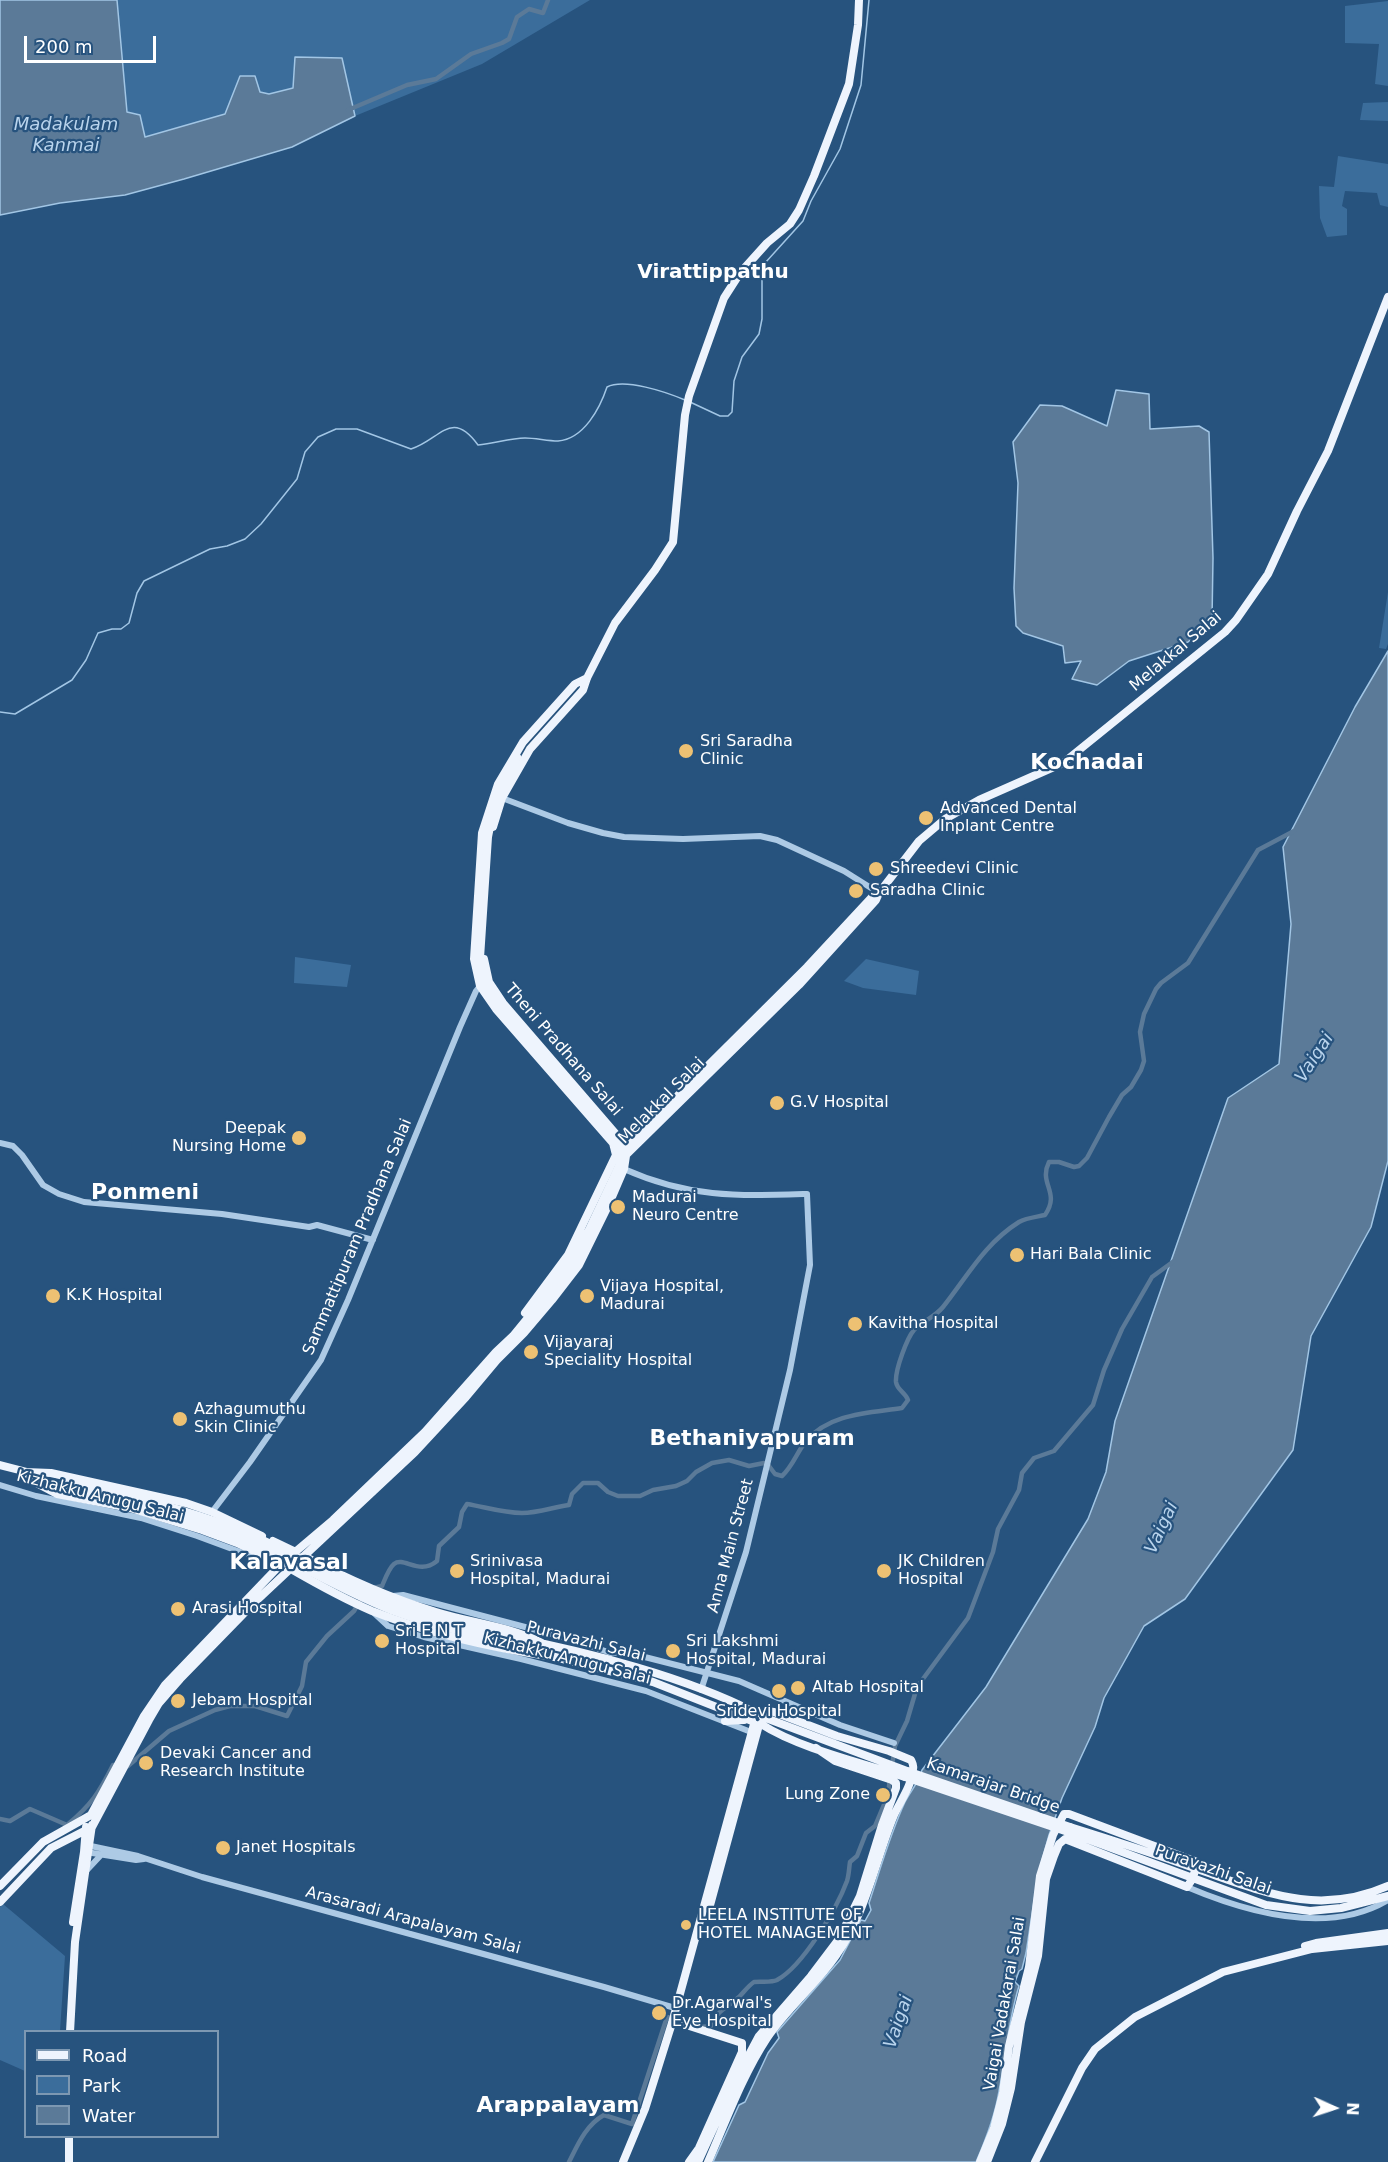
<!DOCTYPE html>
<html>
<head>
<meta charset="utf-8">
<style>
	body { margin:0 }
	#map { position:relative; width:1388px; height:2162px; overflow:hidden; background:#27537e; font-family:"DejaVu Sans",sans-serif }
	canvas { display:block }
	.legend { position:absolute; left:24px; top:2030px; width:195px; height:108px; box-sizing:border-box; background:#27537e; border:2px solid #7d98b2; margin:0; padding:8px 10px; list-style:none; font-size:18px; color:#fff }
	.legend li { display:flex; align-items:center; gap:12px; height:30px }
	.legend b { width:30px; border:2px solid #7d98b2 }
	.north { position:absolute; left:1304px; top:2078px; width:60px; height:60px; -webkit-text-stroke:4px #27537e; paint-order:stroke; rotate:93deg; font-size:16px; font-weight:700; line-height:24px; text-align:center; color:#fff }
	.north::after { content:''; display:block; margin:auto; width:21px; height:27px; background:#fff; clip-path:polygon(50% 0,100% 100%,50% 72%,0 100%) }
	.scale { position:absolute; left:24px; top:36px; width:132px; height:27px; box-sizing:border-box; border:3px solid #fff; border-top:0; padding-left:8px; font-size:18px; line-height:21px; white-space:nowrap; color:#fff; -webkit-text-stroke:4px #27537e; paint-order:stroke }
</style>
</head>
<body>
<div id="map">
<canvas width="1388" height="2162"></canvas>
<ul class="legend">
<li><b style="height:8px;background:#eef4fd"></b>Road</li>
<li><b style="height:16px;background:#3b6d9b"></b>Park</li>
<li><b style="height:16px;background:#5b7a98"></b>Water</li>
</ul>
<div class="north">N</div>
<div class="scale">200 m</div>
</div>
<script>
const g = document.querySelector('canvas').getContext('2d');
g.lineJoin = 'round';
function fillPath(path, color) { g.fillStyle = color; g.fill(path, 'evenodd'); }
function stroke(path, color, width, dash) { g.strokeStyle = color; g.lineWidth = width; g.lineCap = dash ? 'butt' : 'round'; g.setLineDash(dash || []); g.stroke(path); }
function write(font, color, halo, rows, align = 'center') {
  g.font = font + ' "DejaVu Sans",sans-serif'; g.lineWidth = 4.5; g.setLineDash([]); g.textBaseline = 'middle'; g.strokeStyle = halo; g.fillStyle = color; for (const [text, x, y, turn = 0] of rows) {
    g.save(); g.translate(x, y); g.rotate((+turn || 0) * Math.PI / 180); g.textAlign = isNaN(turn) ? turn : align; if (halo) g.strokeText(text, 0, 0); g.fillText(text, 0, 0); g.restore();
  }
}
fillPath(new Path2D(`
	M117,0H590L482,64L355,116L342,59L295,57L293,88L269,94L260,92L254,76L225,114L145,137L127,112Z
	M1388,1V86L1375,84L1379,44L1345,43V6Z
	M1388,102V121L1360,120L1363,103Z
	M1338,156L1388,164V207L1380,205L1377,193L1345,191L1342,206L1347,209V235L1327,237L1320,218L1319,186L1334,187Z
	M1388,592V644L1386,649L1379,648Z
	M295,957L351,965L347,987L294,983Z
	M866,959L919,971L916,995L863,988L844,981Z
	M3,1904L65,1956L60,2031L26,2032L25,2071L0,2060V1907Z`), '#3b6d9b');
const water = new Path2D(`
	M0,0H117L127,112L140,115L145,137L225,114L240,76H255L260,92L269,94L293,88L295,57L342,58L355,116L292,147L184,179L125,195L60,203L0,215Z
	M1116,390L1149,394L1150,429L1199,426L1209,432L1213,558L1212,620L1188,642L1129,661L1097,685L1072,679L1081,661L1065,663L1063,646L1023,633L1016,626L1014,588L1018,483L1013,442L1040,405L1062,406L1107,426Z
	M1388,651V1161L1371,1227L1311,1336L1293,1450L1185,1599L1144,1626L1104,1698L1095,1727L1062,1798L1049,1835L1038,1875L1026,1953L1022,1969L1019,1971L1015,1982L1019,1986C1008,2021 1006,2056 999,2091C995,2116 986,2139 976,2162H713L739,2105L745,2102L768,2053L779,2038L777,2032L840,1960L861,1920L865,1921L871,1910L869,1903C880,1870 890,1834 905,1802C911,1790 918,1784 922,1770L986,1687L1088,1519L1106,1472L1115,1421L1228,1098L1279,1064L1291,924L1283,847L1355,707Z`);
fillPath(water, '#5b7a98');
stroke(water, '#a2c6e5', 1.5);
stroke(new Path2D(`
	M690,402L720,416H728L732,412L734,381L742,357L759,334L762,319V280L765,263L803,221L811,201L840,149L861,85L869,0
	M0,712L15,714L72,680L86,660L98,633L112,629H121L129,623L137,593L144,581L210,549L227,546L245,539L261,524L297,479L305,452L318,437L336,429H357L411,449C440,440 451,408 478,445C494,444 509,438 525,438C536,438 547,441 558,441C584,439 600,408 607,387C625,378 666,392 685,400`), '#a2c6e5', 1.5);
stroke(new Path2D(`
	M348,110L407,85L436,79L471,54L502,43L509,39L517,17L529,9L543,13L548,0
	M373,1588L382,1586C385,1579 389,1568 394,1564C404,1556 419,1576 437,1561L439,1546L459,1527L462,1512L467,1504C485,1507 503,1513 522,1513C538,1513 554,1507 569,1505L572,1494L583,1483H598L608,1492L618,1496H640L653,1490L676,1486L687,1481L696,1472L712,1463L729,1460L749,1466L764,1463L769,1466L775,1474L782,1476C793,1466 797,1452 806,1441C830,1413 869,1413 902,1408L908,1400C905,1392 897,1390 896,1382C895,1370 907,1338 914,1330C923,1321 935,1317 943,1307C967,1277 984,1244 1019,1222C1026,1218 1036,1217 1045,1215C1061,1192 1038,1184 1049,1162H1059L1074,1167L1079,1166L1087,1158L1109,1117L1122,1095L1131,1087L1141,1070L1144,1061L1140,1032L1144,1014L1156,989L1161,983L1188,963L1258,850L1294,831
	M128,1766L169,1731L215,1710L230,1706H255L287,1716L302,1686L306,1662L327,1636L354,1611L363,1596
	M892,1766L895,1746L907,1721L917,1687L968,1618L993,1552L998,1529L1019,1490L1022,1473L1034,1458L1054,1451L1093,1405L1104,1370L1122,1329L1152,1277L1174,1261
	M0,1819L10,1821L30,1809L67,1825C91,1805 99,1793 113,1765L117,1766
	M700,2027L711,2026C716,2011 728,2007 739,1997C744,1992 748,1986 754,1982C760,1981 771,1983 777,1980C803,1966 837,1908 847,1881C849,1875 849,1868 850,1862L857,1856L866,1833L875,1826L888,1795L890,1777
	M569,2162C578,2144 586,2125 604,2115L632,2124L667,2017L675,2019`), '#5b7a98', 4.5);
stroke(new Path2D(`
	M502,798L568,823L603,833L624,837L683,839L760,836L777,840L844,871L879,893
	M0,1143L13,1146L22,1155L43,1185L59,1194L84,1202L222,1214L309,1227L317,1225L373,1240
	M624,1169C689,1198 738,1196 807,1194L810,1265L790,1370L746,1552L701,1690
	M0,1485L36,1496L141,1518L197,1536L243,1553L259,1555
	M212,1512L250,1462L321,1360L348,1300L460,1027L476,991L480,986
	M393,1596L403,1595L567,1638L611,1653L625,1652L739,1681L840,1725L894,1743
	M374,1613L388,1626L424,1637L521,1659L646,1691L751,1732
	M86,1845L138,1856L202,1877L604,1987L675,2008
	M86,1852L136,1860L144,1859
	M87,1870L101,1855
	M1187,1887C1246,1912 1328,1936 1388,1900`), '#adcae5', 6);
stroke(new Path2D(`
	M493,827L502,798L530,749L583,690L587,678L615,623L655,570L673,542L685,415L689,396L724,298L740,273L767,243L790,224L799,210L814,176L849,84L858,25L859,0
	M622,1151L807,967L873,896L879,893
	M625,1156L799,985L876,900L879,893L919,841L945,819L979,800L1063,763L1225,632L1236,620L1268,574L1297,511L1328,451L1388,297
	M525,1313L568,1255L616,1155L613,1143L496,1009L480,986L474,959L482,833L498,784L523,742L575,684L587,678
	M0,1465L27,1472
	M25,1472L51,1473L186,1503L212,1512L262,1536
	M27,1478L57,1494L130,1508L202,1530L237,1543L281,1564L286,1563
	M273,1541L296,1552L295,1553
	M300,1558L304,1556C347,1579 390,1598 436,1612C471,1623 509,1626 542,1643
	M292,1565L291,1569C317,1584 344,1599 372,1611C430,1634 493,1648 554,1657
	M510,1637C588,1652 686,1677 756,1713
	M551,1656L653,1682L752,1721
	M763,1717L907,1771
	M725,1721L744,1720
	M761,1724C798,1748 862,1763 905,1777
	M1070,1827C1112,1840 1155,1854 1197,1869C1264,1892 1318,1917 1388,1886
	M1068,1832L1266,1905L1310,1911L1341,1908L1388,1896
	M0,1886L43,1842L91,1815L144,1716L165,1685L281,1564L333,1520L425,1432L496,1352L513,1336L567,1270L588,1232
	M0,1902L51,1848L92,1827L149,1720L159,1703L180,1679L257,1600L415,1452L466,1397L497,1360L524,1333L552,1300L579,1265L609,1204L624,1169L626,1156L622,1141L503,1003L489,982L484,959
	M709,1909L759,1725
	M73,1922L84,1852L86,1827
	M1305,1946L1316,1943L1388,1933
	M677,2022L742,2043V2052L699,2148L689,2162
	M70,2032L75,1942L92,1825
	M69,2162V2136
	M623,2162L645,2109L672,2023L754,1724
	M698,2162L735,2081L759,2036L811,1976L839,1939L860,1896L882,1825L896,1788V1783L892,1780L835,1761L816,1748
	M708,2162C726,2121 742,2076 767,2038C787,2008 817,1984 837,1954C866,1913 875,1861 894,1815C901,1800 912,1785 913,1769C914,1765 913,1764 911,1760L889,1751L837,1736L774,1712L766,1711L762,1715
	M980,2162L994,2128L1003,2093L1009,2046L1029,1967L1040,1876L1053,1835L1064,1814H1069L1197,1862L1193,1878L1187,1887L1065,1839L1059,1844L1054,1856L1046,1879L1038,1956L1021,2022L1011,2088L1002,2124L987,2162
	M1035,2162L1082,2068L1095,2049L1135,2017L1223,1972L1312,1949L1388,1941`), '#eef4fd', 8);
stroke(new Path2D(`
	M517,757L494,806L488,837L480,958L482,979L499,1006L617,1141L620,1156L619,1166L588,1232
	M68,1483C127,1495 183,1508 239,1530C279,1545 316,1569 354,1587C403,1610 458,1624 510,1637
	M51,1484C111,1497 170,1510 227,1532C283,1554 335,1588 391,1610C434,1626 479,1636 523,1647
	M907,1771L1070,1827
	M905,1777L1068,1832`), '#eef4fd', 8);
for (const [x, y, r, color] of [
	[686,751,8,"#edc173"],
	[926,818,8,"#edc173"],
	[876,869,8,"#edc173"],
	[856,891,8,"#edc173"],
	[777,1103,8,"#edc173"],
	[299,1138,8,"#edc173"],
	[618,1207,8,"#edc173"],
	[1017,1255,8,"#edc173"],
	[53,1296,8,"#edc173"],
	[587,1296,8,"#edc173"],
	[855,1324,8,"#edc173"],
	[531,1352,8,"#edc173"],
	[180,1419,8,"#edc173"],
	[457,1571,8,"#edc173"],
	[884,1571,8,"#edc173"],
	[178,1609,8,"#edc173"],
	[382,1641,8,"#edc173"],
	[673,1651,8,"#edc173"],
	[798,1688,8,"#edc173"],
	[779,1691,8,"#edc173"],
	[178,1701,8,"#edc173"],
	[146,1763,8,"#edc173"],
	[883,1795,8,"#edc173"],
	[223,1848,8,"#edc173"],
	[686,1925,6,"#edc173"],
	[659,2013,8,"#edc173"]
]) { const dot = new Path2D(); dot.arc(x, y, r, 0, 2 * Math.PI); g.fillStyle = color; g.fill(dot); stroke(dot, '#27537e', 2); }
write('16px', '#fff', '#27537e', [
	["Melakkal Salai",1176,652,-40],
	["Theni Pradhana Salai",563,1050,49],
	["Melakkal Salai",662,1101,-45],
	["Sammattipuram Pradhana Salai",358,1237,-67],
	["Kizhakku Anugu Salai",100,1497,14],
	["Anna Main Street",731,1546,-75],
	["Puravazhi Salai",586,1642,14],
	["Kizhakku Anugu Salai",567,1659,14],
	["Kamarajar Bridge",993,1786,19],
	["Puravazhi Salai",1213,1870,19],
	["Arasaradi Arapalayam Salai",413,1921,15],
	["Vaigai Vadakarai Salai",1005,2004,-80]
]);
write('16px', '#fff', '#27537e', [
	["Sri Saradha",700,742],
	["Clinic",700,760],
	["Advanced Dental",940,809],
	["Inplant Centre",940,827],
	["Shreedevi Clinic",890,869],
	["Saradha Clinic",870,891],
	["G.V Hospital",790,1103],
	["Deepak",286,1129,"right"],
	["Nursing Home",286,1147,"right"],
	["Madurai",632,1198],
	["Neuro Centre",632,1216],
	["Hari Bala Clinic",1030,1255],
	["Vijaya Hospital,",600,1287],
	["Madurai",600,1305],
	["K.K Hospital",66,1296],
	["Kavitha Hospital",868,1324],
	["Vijayaraj",544,1343],
	["Speciality Hospital",544,1361],
	["Azhagumuthu",194,1410],
	["Skin Clinic",194,1428],
	["Srinivasa",470,1562],
	["Hospital, Madurai",470,1580],
	["JK Children",898,1562],
	["Hospital",898,1580],
	["Arasi Hospital",192,1609],
	["Sri E N T",395,1632],
	["Hospital",395,1650],
	["Sri Lakshmi",686,1642],
	["Hospital, Madurai",686,1660],
	["Altab Hospital",812,1688],
	["Jebam Hospital",192,1701],
	["Sridevi Hospital",779,1712,"center"],
	["Devaki Cancer and",160,1754],
	["Research Institute",160,1772],
	["Lung Zone",870,1795,"right"],
	["Janet Hospitals",236,1848],
	["LEELA INSTITUTE OF",698,1916],
	["HOTEL MANAGEMENT",698,1934],
	["Dr.Agarwal's",672,2004],
	["Eye Hospital",672,2022]
], 'left');
write('italic 18px', '#b9d4ed', '#27537e', [
	["Madakulam",66,125],
	["Kanmai",66,146],
	["Vaigai",1315,1058,-57],
	["Vaigai",1162,1528,-65],
	["Vaigai",899,2022,-71]
]);
write('bold 20px', '#fff', '#27537e', [
	["Virattippathu",713,273]
]);
write('bold 22px', '#fff', '#27537e', [
	["Kochadai",1087,763],
	["Ponmeni",145,1193],
	["Bethaniyapuram",752,1439],
	["Kalavasal",289,1563],
	["Arappalayam",558,2106]
]);
</script>
</body>
</html>
